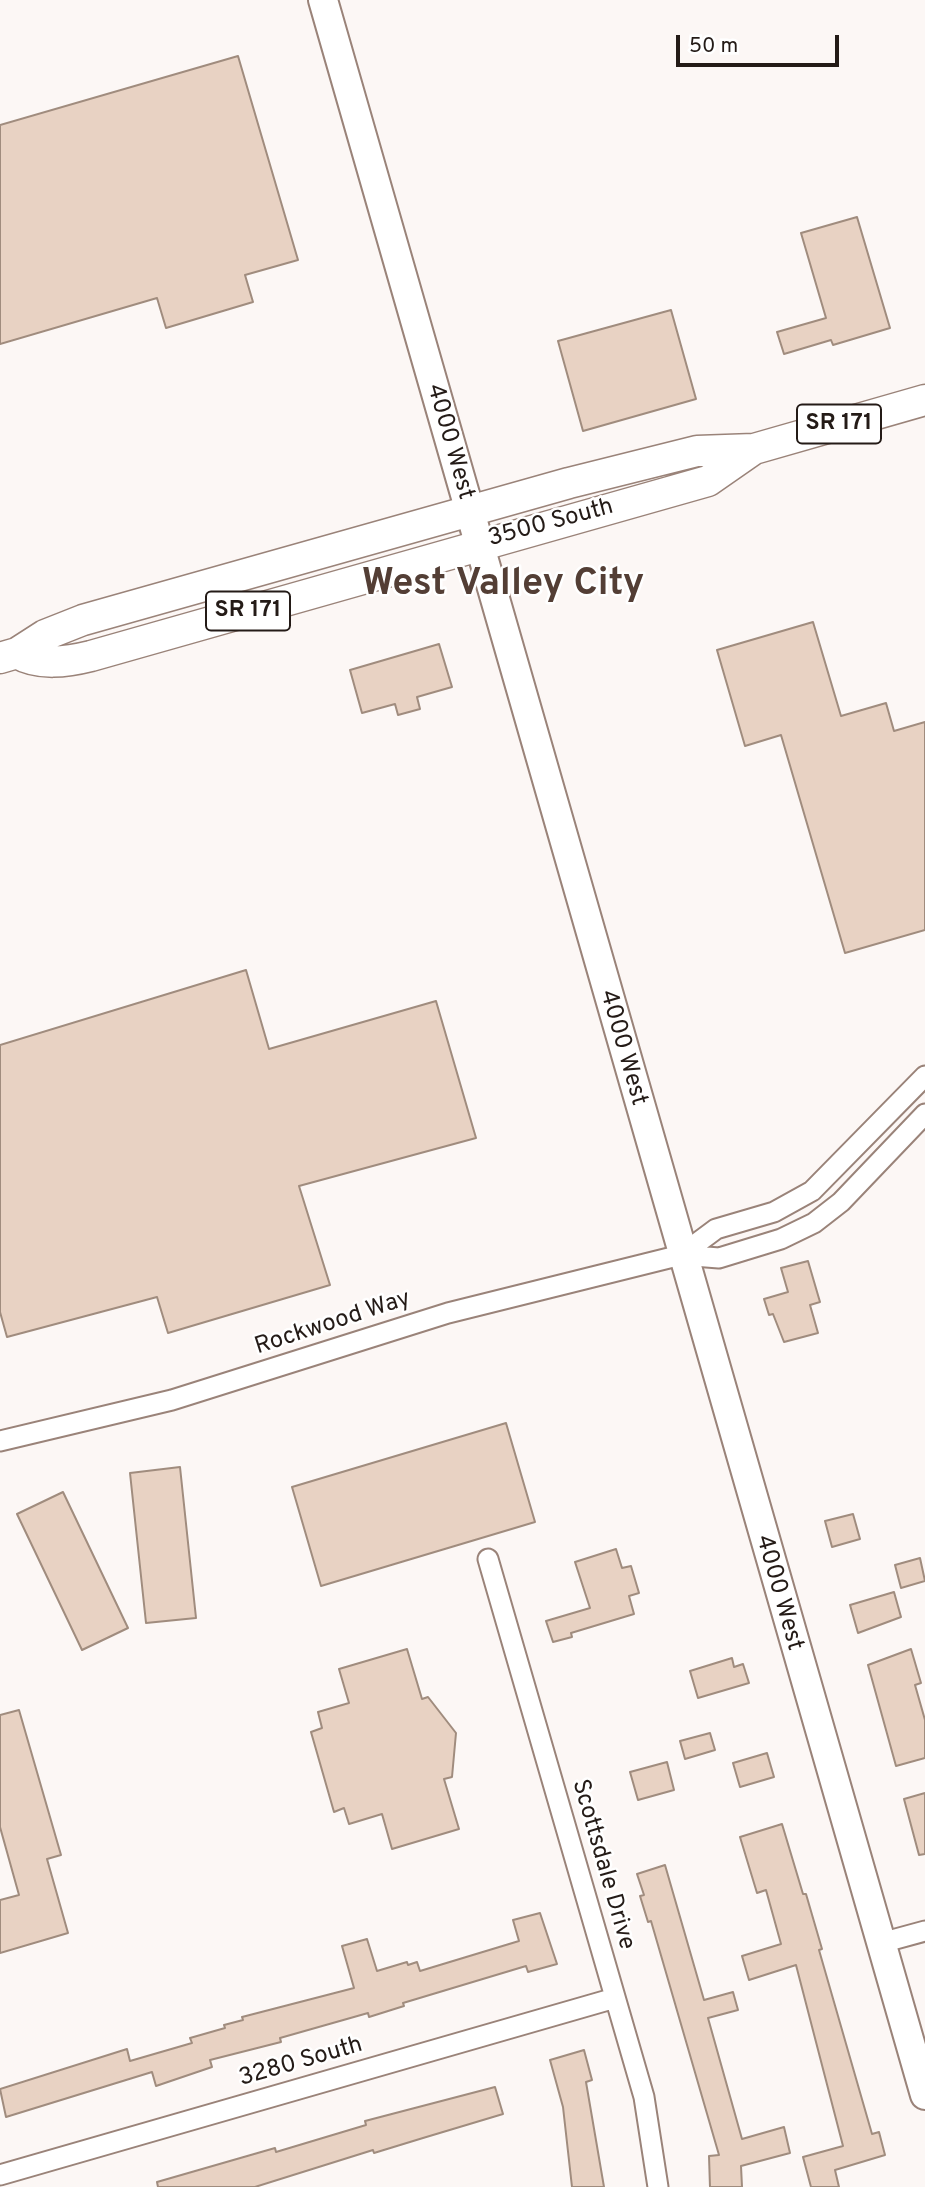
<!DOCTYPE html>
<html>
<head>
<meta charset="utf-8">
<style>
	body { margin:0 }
	#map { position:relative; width:925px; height:2187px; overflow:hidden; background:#fcf7f5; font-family:Overpass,sans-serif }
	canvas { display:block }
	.scale { position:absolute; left:676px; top:35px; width:163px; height:32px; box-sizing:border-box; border:4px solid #241b17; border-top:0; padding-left:9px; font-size:21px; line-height:24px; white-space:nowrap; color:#241b17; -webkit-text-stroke:5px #fff; paint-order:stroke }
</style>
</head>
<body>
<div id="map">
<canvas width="925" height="2187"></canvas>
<div class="scale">50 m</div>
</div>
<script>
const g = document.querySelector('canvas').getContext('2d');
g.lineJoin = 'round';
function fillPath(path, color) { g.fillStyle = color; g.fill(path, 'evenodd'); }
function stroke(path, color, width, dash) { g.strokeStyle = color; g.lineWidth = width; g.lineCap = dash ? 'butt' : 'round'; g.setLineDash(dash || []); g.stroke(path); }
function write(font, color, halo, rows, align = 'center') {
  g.font = font + ' Overpass,sans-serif'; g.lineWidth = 5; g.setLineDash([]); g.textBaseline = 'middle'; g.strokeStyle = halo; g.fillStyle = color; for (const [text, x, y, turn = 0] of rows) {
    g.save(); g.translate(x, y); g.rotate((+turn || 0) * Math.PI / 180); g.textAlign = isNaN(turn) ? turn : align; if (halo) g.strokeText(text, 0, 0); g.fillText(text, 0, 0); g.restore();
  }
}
const building = new Path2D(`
	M238,56L298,260L245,275L253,302L166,328L157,298L0,344V125Z
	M857,217L890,328L833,345L831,340L784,354L777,332L826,318L801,233Z
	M671,310L696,399L583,431L558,341Z
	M813,622L841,716L886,703L894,731L925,722V930L845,953L781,735L745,746L717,650Z
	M439,644L452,687L417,697L420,709L398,715L395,704L362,713L350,670Z
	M246,970L269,1049L436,1001L476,1138L299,1186L330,1285L168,1333L157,1297L7,1337L0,1312V1045Z
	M808,1261L820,1302L810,1305L818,1333L784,1342L773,1314L769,1315L764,1299L788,1292L781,1268Z
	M506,1423L535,1522L321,1586L292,1487Z
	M180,1467L196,1618L146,1623L130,1473Z
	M63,1492L128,1628L82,1650L17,1514Z
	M853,1514L860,1539L832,1547L825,1521Z
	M616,1549L622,1568L631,1566L639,1593L629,1596L634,1614L571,1633L572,1637L553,1642L546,1621L590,1608L575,1562Z
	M920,1558L925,1581L901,1588L895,1565Z
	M894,1592L901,1617L858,1633L850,1605Z
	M407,1649L422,1699L428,1697L456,1733L452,1777L444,1779L459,1829L392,1849L382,1814L349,1824L344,1808L334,1812L311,1732L322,1728L318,1712L349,1703L339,1669Z
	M911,1649L921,1683L915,1685L925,1720V1758L896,1766L868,1665Z
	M732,1658L734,1667L743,1664L749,1683L698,1698L690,1671Z
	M19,1710L61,1855L47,1859L68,1933L0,1953V1900L19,1895L0,1827V1715Z
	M710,1733L715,1750L685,1759L680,1741Z
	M767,1753L774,1777L740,1787L733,1763Z
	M667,1762L674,1790L638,1800L630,1772Z
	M925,1793V1854L919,1855L904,1799Z
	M782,1824L803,1894H806L822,1949L819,1950L872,2134L879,2132L885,2155L835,2170L839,2187H811L803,2157L843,2146L796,1965L749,1980L742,1956L781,1944L766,1890L757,1893L740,1837Z
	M665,1865L704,2000L733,1992L738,2010L708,2018L742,2139L784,2127L790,2153L741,2166L742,2187H710L709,2156L719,2155L651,1921L648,1922L640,1896L644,1895L637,1874Z
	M540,1913L557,1964L528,1972L526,1966L403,2003L404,2006L369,2017L368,2013L280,2038L281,2042L210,2060L212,2067L156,2086L152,2072L6,2117L0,2089L127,2049L130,2061L192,2043L190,2038L225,2028L224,2025L243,2020L242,2017L354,1988L342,1946L367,1939L377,1971L407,1962L408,1965L417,1962L420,1971L519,1941L513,1920Z
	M584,2050L592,2080L586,2082L604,2187H572L563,2107L550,2060Z
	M495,2087L503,2114L423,2138L374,2153L373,2150L255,2187H158L157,2182L275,2148L276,2152L366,2125L365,2121Z`);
fillPath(building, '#e8d2c3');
stroke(building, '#a08c7e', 2);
const street = new Path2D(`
	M681,1255L716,1229L774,1212L812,1191L925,1076
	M0,1441L172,1400L448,1313L681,1255L719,1258L781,1239L814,1223L841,1202L925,1114
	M488,1559L644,2097L658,2187
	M881,1943L925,1931
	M0,2175L615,1998`);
const secondary = new Path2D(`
	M323,0L925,2095`);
const primary = new Path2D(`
	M17,653C39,666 67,662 91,656L708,481L754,449
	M0,658L17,653L45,635L83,620L569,483L697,451L754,449L925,400`);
stroke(street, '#9a8379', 23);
stroke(secondary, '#9a8379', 32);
stroke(primary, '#9a8379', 33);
stroke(street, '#fff', 19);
stroke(secondary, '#fff', 28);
stroke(primary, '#fff', 30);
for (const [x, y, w] of [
	[839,424,84],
	[248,611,84]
]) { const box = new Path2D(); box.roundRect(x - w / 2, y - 19.5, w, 39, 5); g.fillStyle = '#fff'; g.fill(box); stroke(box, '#241b17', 2); }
write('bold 23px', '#241b17', null, [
	["SR 171",839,424],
	["SR 171",248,611]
]);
write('24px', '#241b17', '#fff', [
	["4000 West",449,442,74],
	["3500 South",551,524,-15],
	["4000 West",622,1048,74],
	["Rockwood Way",333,1324,-18],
	["4000 West",778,1593,74],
	["Scottsdale Drive",602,1865,74],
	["3280 South",301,2063,-16]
]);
write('bold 38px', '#533e35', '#fff', [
	["West Valley City",503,586]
]);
</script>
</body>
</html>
